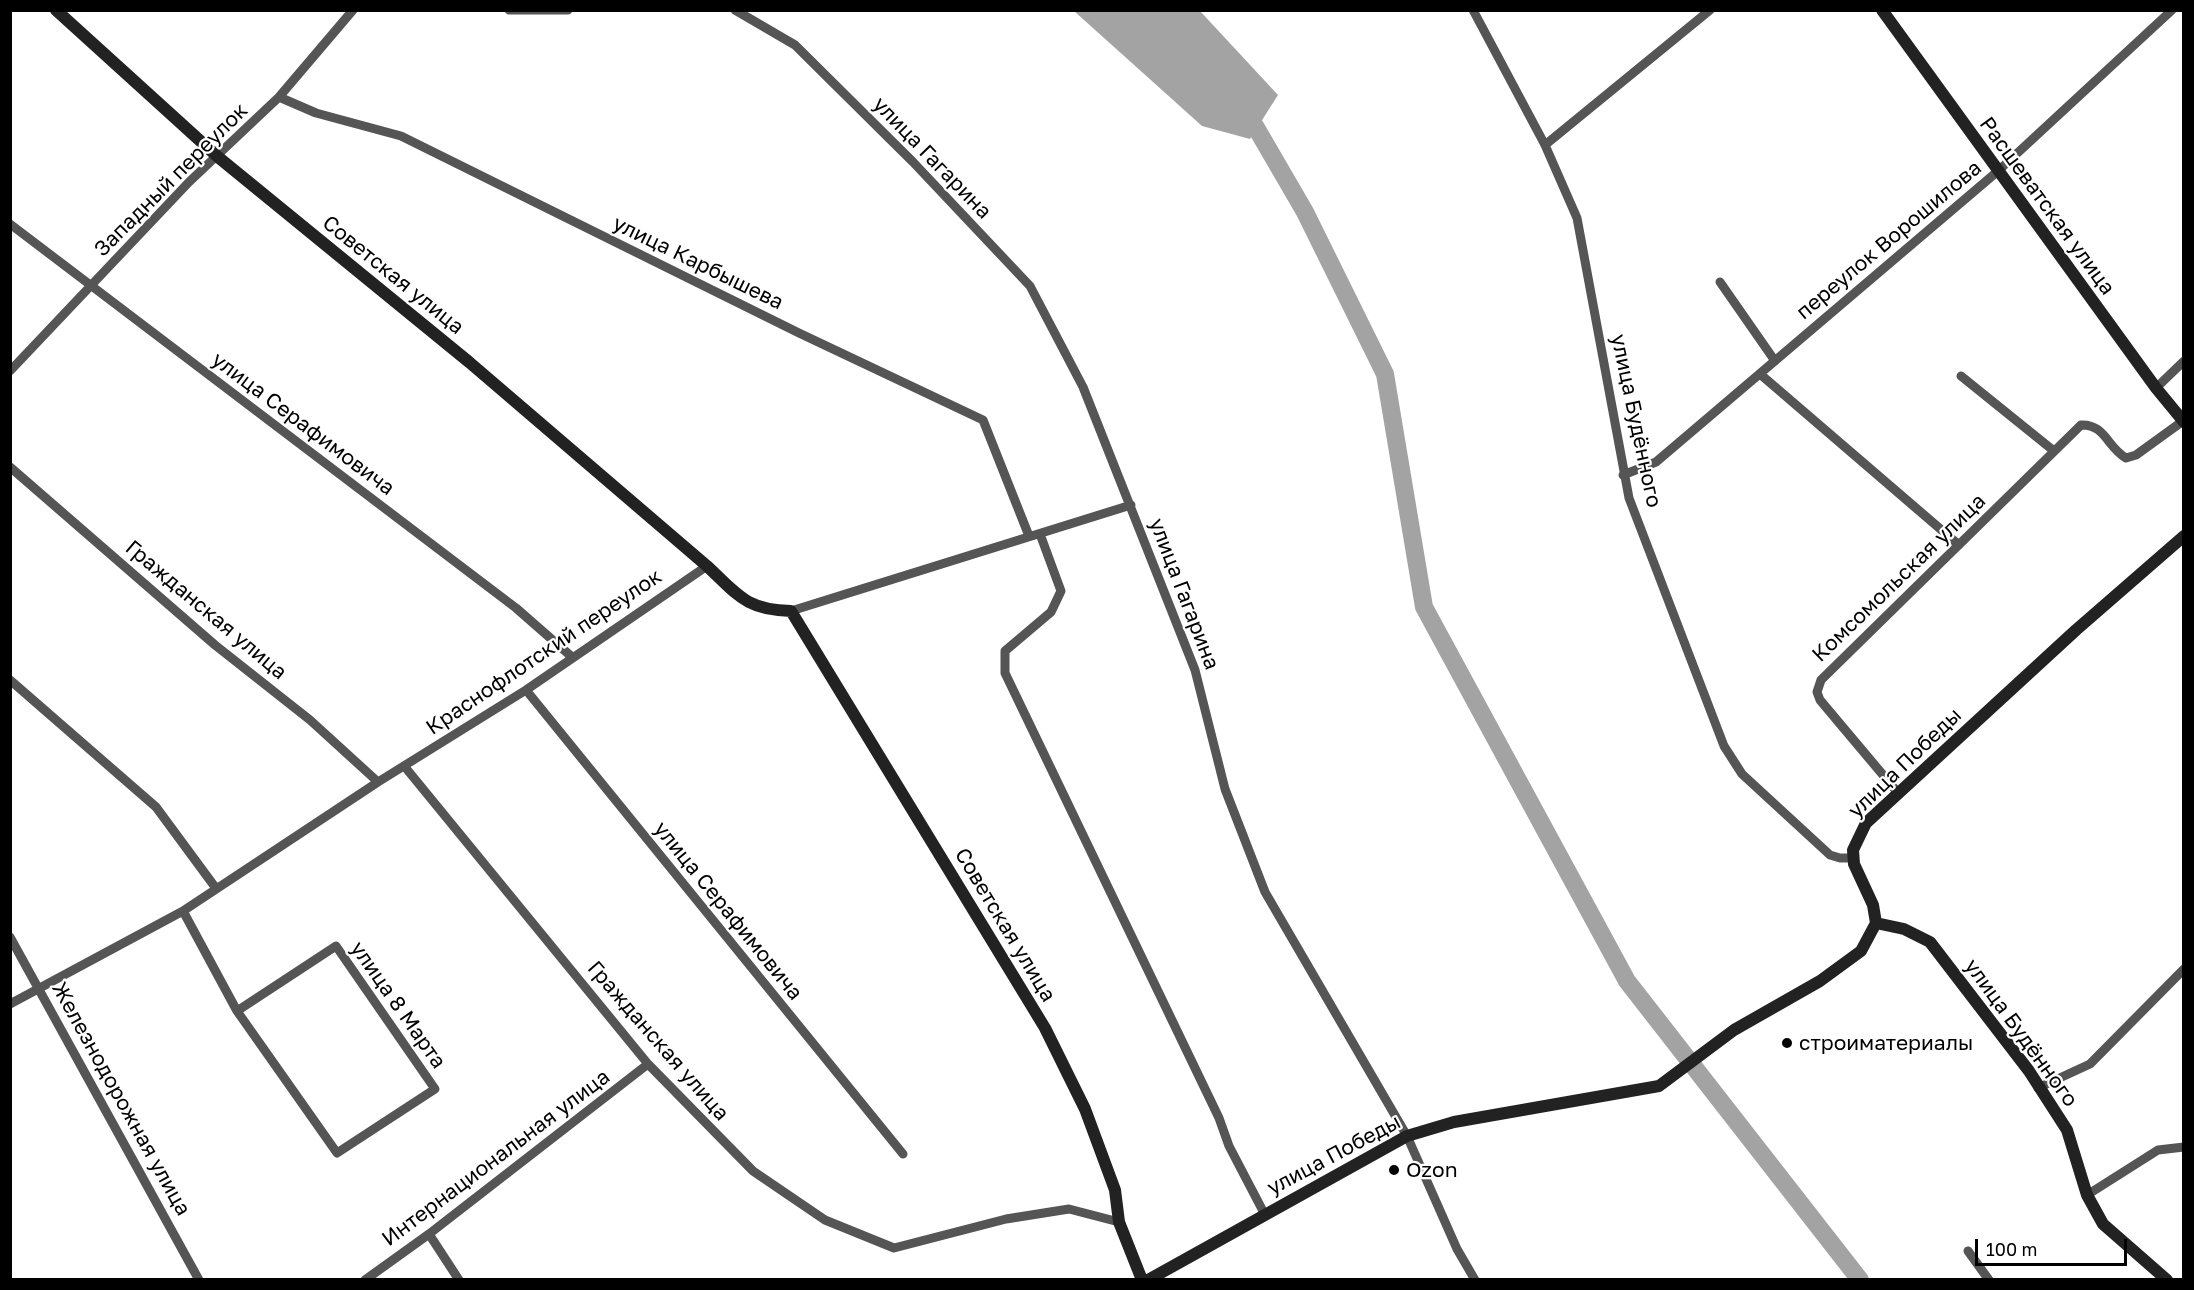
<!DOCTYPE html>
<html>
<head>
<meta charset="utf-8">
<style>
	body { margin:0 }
	#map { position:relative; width:2194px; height:1290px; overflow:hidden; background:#fff; font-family:"Golos Text",sans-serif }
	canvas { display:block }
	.frame { position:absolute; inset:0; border:12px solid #000; pointer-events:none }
	.scale { position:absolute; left:1975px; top:1239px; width:152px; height:27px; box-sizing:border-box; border:3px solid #000; border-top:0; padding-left:8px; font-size:18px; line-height:21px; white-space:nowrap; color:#000; -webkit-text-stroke:4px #fff; paint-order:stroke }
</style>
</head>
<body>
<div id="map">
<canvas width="2194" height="1290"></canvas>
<div class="frame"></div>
<div class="scale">100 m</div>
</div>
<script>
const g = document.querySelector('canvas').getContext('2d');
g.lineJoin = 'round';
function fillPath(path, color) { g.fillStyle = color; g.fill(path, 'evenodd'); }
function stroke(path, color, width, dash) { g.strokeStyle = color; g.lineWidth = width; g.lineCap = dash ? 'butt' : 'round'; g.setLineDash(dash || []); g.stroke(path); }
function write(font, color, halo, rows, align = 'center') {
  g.font = font + ' "Golos Text",sans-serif'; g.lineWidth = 4.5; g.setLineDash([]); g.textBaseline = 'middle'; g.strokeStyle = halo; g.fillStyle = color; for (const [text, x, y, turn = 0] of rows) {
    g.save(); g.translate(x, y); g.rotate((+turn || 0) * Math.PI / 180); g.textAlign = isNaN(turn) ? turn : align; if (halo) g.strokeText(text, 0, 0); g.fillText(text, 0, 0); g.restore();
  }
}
fillPath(new Path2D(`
	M1074,11H1200L1278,95L1250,139L1202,126Z`), '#a3a3a3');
stroke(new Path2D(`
	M1244,107L1305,212L1385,374L1424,607L1627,981L1860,1280`), '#a3a3a3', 18);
stroke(new Path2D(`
	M509,10H568
	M735,10L795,45L913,162L1030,286L1083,387L1195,670L1225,789L1265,892L1407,1136L1457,1249L1475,1280
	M1473,10L1545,145L1577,218L1629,498L1724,746L1742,774L1830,855L1840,858H1853
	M279,97L316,113L401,136L799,333L983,420L1029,536
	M1545,145L1710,10
	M10,224L516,608L572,657
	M1720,282L1775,361
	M10,371L189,182L279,97L353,10
	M1760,374L1959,545
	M1961,376L2054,451
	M2156,388L2184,361
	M10,467L215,645L310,720L378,782
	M1623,475L1656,462L1998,171L2172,10
	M1040,534L1061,591L1051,612L1005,651V673L1219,1118L1229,1146L1264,1213
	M791,611L1131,505
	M10,680L156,807L215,887
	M526,690L903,1154
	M405,767L648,1064L753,1171L825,1220L894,1248L1006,1219L1069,1209L1119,1222
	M1899,794L1820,700L1817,692L1821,680L2081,425C2105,424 2107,447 2126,458L2136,455L2183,421
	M183,911L237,1011L337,1153L435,1089L336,946L237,1011
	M10,937L199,1280
	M10,1004L183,911L378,782L526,690L707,566
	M2038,1088L2090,1064L2184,969
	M2087,1195L2158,1150L2184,1147
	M429,1234L459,1280
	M1968,1251L1989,1280
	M365,1280L429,1234L648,1064`), '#555', 9);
stroke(new Path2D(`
	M56,10L218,157L469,362L707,566C738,595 746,610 791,611L1045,1028L1085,1109L1115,1190L1119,1222L1142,1280
	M1882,10L2156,388L2184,422
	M1876,923L1904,929L1930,942L2029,1071L2067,1130L2087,1195L2103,1224L2167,1280
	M1148,1280L1407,1136L1454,1122L1659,1086L1734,1030L1820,981L1861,951L1876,923L1873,905L1854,864L1853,850L1866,823L2076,630L2184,536`), '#222', 12);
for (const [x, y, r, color] of [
	[1787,1043,6,"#000"],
	[1394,1170,6,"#000"]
]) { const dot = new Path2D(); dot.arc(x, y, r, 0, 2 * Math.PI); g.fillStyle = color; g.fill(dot); stroke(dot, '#fff', 2); }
write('21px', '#000', '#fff', [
	["улица Гагарина",932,158,46],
	["Западный переулок",171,180,-45],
	["Расшеватская улица",2047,206,54],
	["переулок Ворошилова",1889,240,-40],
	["улица Карбышева",698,263,26],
	["Советская улица",393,275,39],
	["улица Будённого",1636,421,78],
	["улица Серафимовича",303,424,37],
	["Комсомольская улица",1899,578,-44],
	["улица Гагарина",1184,594,69],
	["Гражданская улица",206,610,40],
	["Краснофлотский переулок",544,652,-34],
	["улица Победы",1905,763,-44],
	["улица Серафимовича",728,911,51],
	["Советская улица",1005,925,59],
	["улица 8 Марта",398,1005,55],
	["улица Будённого",2021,1033,54],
	["Гражданская улица",658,1041,49],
	["Железнодорожная улица",121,1099,61],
	["улица Победы",1334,1155,-28],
	["Интернациональная улица",496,1158,-37]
]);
write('21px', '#000', '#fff', [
	["строиматериалы",1799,1043],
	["Ozon",1406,1170]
], 'left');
</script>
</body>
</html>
